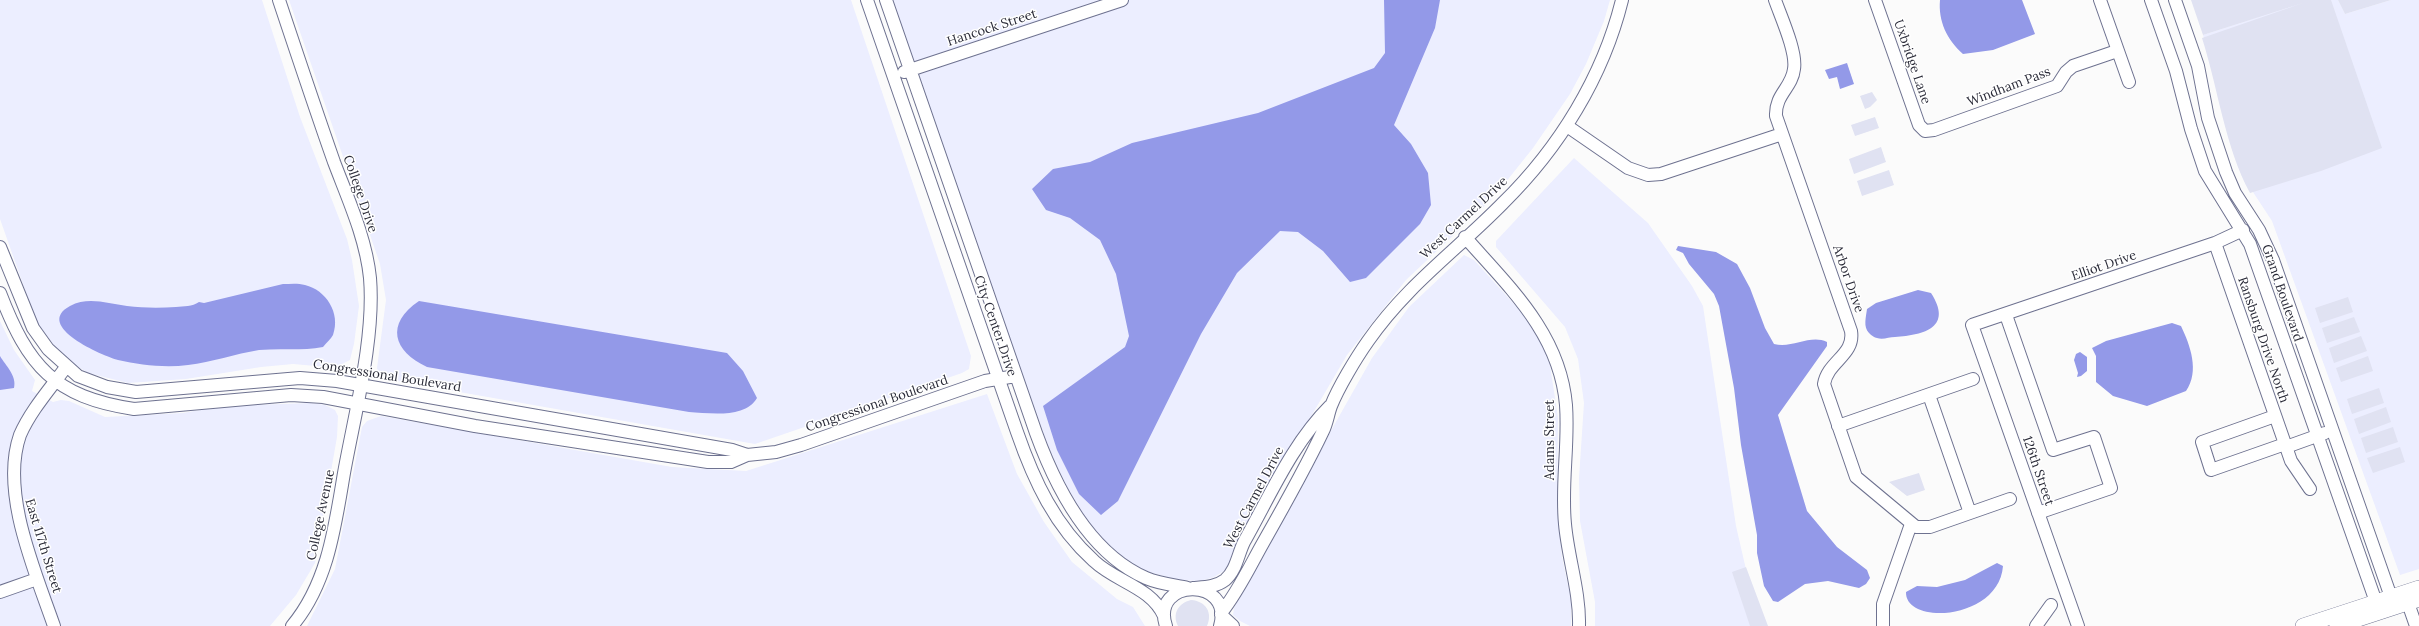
<!DOCTYPE html>
<html>
<head>
<meta charset="utf-8">
<style>
	body { margin:0 }
	canvas { display:block; background:#fbfbfb }
</style>
</head>
<body>
<canvas width="2419" height="626"></canvas>
<script>
const g = document.querySelector('canvas').getContext('2d');
g.lineJoin = 'round';
function fillPath(path, color) { g.fillStyle = color; g.fill(path, 'evenodd'); }
function stroke(path, color, width, dash) { g.strokeStyle = color; g.lineWidth = width; g.lineCap = dash ? 'butt' : 'round'; g.setLineDash(dash || []); g.stroke(path); }
function write(font, color, halo, rows, align = 'center') {
  g.font = font + ' Lora,serif'; g.lineWidth = 3; g.setLineDash([]); g.textBaseline = 'middle'; g.strokeStyle = halo; g.fillStyle = color; for (const [text, x, y, turn = 0] of rows) {
    g.save(); g.translate(x, y); g.rotate((+turn || 0) * Math.PI / 180); g.textAlign = isNaN(turn) ? turn : align; if (halo) g.strokeText(text, 0, 0); g.fillText(text, 0, 0); g.restore();
  }
}
fillPath(new Path2D(`
	M0,0H262L300,117L347,239L352,260L359,306L354,344L350,360L340,365L327,367L293,364L261,367L186,379L128,383L88,373L70,362L58,351L36,321L0,219Z
	M289,0H851L971,356L969,369L962,373L755,444L391,380L380,376L377,368L386,300L380,264Z
	M890,0H1610L1604,21L1586,64L1570,94L1533,148L1493,198L1406,280L1347,355L1235,546L1227,569L1214,577L1201,581L1179,580L1134,568L1092,529L1077,508L1052,464Z
	M2311,0H2338L2345,14L2391,0H2419V569L2400,575L2272,221L2249,186L2203,35Z
	M1574,158L1648,223L1692,286L1703,306L1736,526L1759,626H1595V602L1580,521L1579,478L1584,403L1578,359L1565,327L1496,247V241Z
	M1464,255L1474,260L1525,316L1539,338L1550,365L1558,418L1557,507L1562,557L1571,599V626H1250L1240,621L1233,615L1234,608L1262,553L1372,358L1409,307Z
	M0,321L14,350L35,380L32,391L53,402L61,400L69,401L105,417L183,413L223,406L311,403L325,405L335,410L338,416L337,437L315,563L296,595L270,626H0Z
	M987,394L1017,474L1044,522L1072,562L1117,599L1133,607L1145,626H307L335,569L362,427L367,421L381,416L672,467L746,471Z`), '#eceeff');
fillPath(new Path2D(`
	M2191,0H2331L2382,148L2321,171L2250,193C2225,147 2218,88 2202,38L2303,3L2203,35Z
	M2338,0H2391L2345,14Z
	M1872,92L1877,100L1870,107L1865,109L1860,96Z
	M1875,117L1879,128L1855,136L1851,125Z
	M1881,147L1886,162L1854,174L1849,159Z
	M1889,170L1894,185L1862,196L1857,181Z
	M2348,297L2353,312L2320,323L2315,308Z
	M2354,317L2360,332L2327,343L2322,328Z
	M2361,336L2367,351L2334,363L2329,348Z
	M2368,356L2373,371L2341,382L2336,368Z
	M2379,388L2384,403L2352,414L2347,399Z
	M2386,407L2391,422L2359,434L2354,419Z
	M2393,427L2398,442L2366,453L2361,438Z
	M2400,447L2405,462L2373,473L2367,458Z
	M1919,473L1925,490L1907,496L1889,482Z
	M1746,567L1768,626H1750L1732,572Z
	M1191,600C1206,601 1213,613 1207,626H1178C1172,614 1178,603 1191,600Z`), '#e0e2f2');
fillPath(new Path2D(`
	M1384,0H1440L1435,28L1394,125L1411,144L1428,173L1431,205L1420,224L1366,278L1350,282L1323,251L1298,232L1280,231L1237,273L1201,334L1118,501L1101,515L1079,494L1057,450L1043,406L1125,347L1129,336L1116,274L1100,240L1070,218L1046,210L1032,189L1053,169L1090,162L1132,143L1258,113L1374,68L1385,53Z
	M1940,0H2022L2035,34L1993,50L1963,54C1947,40 1938,21 1940,0Z
	M1847,63L1854,84L1840,89L1837,77L1829,79L1825,70Z
	M1678,246L1716,252L1737,264L1750,288L1765,328L1774,344C1792,349 1810,334 1827,342V346L1778,415L1807,511L1837,547L1867,570L1870,578L1866,584L1859,588L1828,581L1805,584L1778,602L1773,601L1764,586L1757,553V535L1741,445L1734,388L1719,306L1714,294L1689,264L1683,253L1676,250Z
	M283,284C290,284 298,283 305,285C326,290 341,313 333,335C331,339 326,343 323,347C302,351 280,348 259,350C235,354 212,362 188,365C165,368 140,365 118,360C103,356 33,326 70,306C89,296 108,304 127,306C143,308 160,308 176,307C184,306 192,307 199,302L204,303Z
	M1918,290L1931,293C1953,327 1925,335 1895,337C1889,337 1883,340 1877,338C1875,338 1871,335 1869,333C1863,327 1866,317 1867,309L1876,303Z
	M419,301L727,353L743,371L757,398C745,419 709,413 689,412L427,367C393,351 385,324 419,301Z
	M2172,323L2181,326C2190,345 2200,371 2186,391L2147,406L2113,396L2096,382V356L2092,348L2106,341Z
	M2080,352L2087,357V371L2081,376L2077,377L2078,373L2074,360L2076,354Z
	M0,356C6,366 17,376 14,388L0,390Z
	M1997,563L2003,566C1999,620 1905,626 1906,592L1917,586L1937,587L1965,580Z`), '#9399e8');
const minor = new Path2D(`
	M279,0C297,54 315,108 334,162C348,199 366,238 370,278C375,338 355,412 344,473C335,526 328,583 292,626
	M867,0L1017,432C1034,481 1055,526 1094,561C1116,582 1151,587 1164,616
	M886,0L1036,433C1056,488 1089,553 1146,578C1160,584 1174,585 1188,588
	M1775,0C1781,17 1797,52 1794,69C1792,88 1775,94 1776,116L1851,331C1855,355 1828,361 1824,384L1856,477L1916,527H1930L2010,499
	M1875,0L1919,125L1925,131L1934,130L2057,86L2066,72L2073,66L2117,51
	M2100,0L2129,82
	M2151,0L2176,71L2191,129L2205,171L2250,244L2376,602
	M2175,0L2198,66L2208,118L2226,172L2235,193L2259,230L2273,260L2391,597
	M904,72L1122,0
	M1567,126L1628,168L1648,175L1661,174L1782,134
	M1465,237C1510,288 1560,334 1566,405C1569,445 1561,484 1565,524C1568,558 1580,592 1579,626
	M2215,243L2291,461L2310,489
	M0,247L33,328L48,349L78,376L107,387L136,392L300,378L337,381L732,450L747,455
	M0,293C28,366 54,397 134,409L291,395L323,397L475,426L708,462H731L747,455L776,452L801,445L985,381L1016,376
	M2006,315L2053,450L2094,437L2111,488L2038,513
	M1929,395L1970,513
	M2275,416L2202,442L2211,470L2285,444
	M1838,426L1973,379
	M2286,447L2325,433
	M1193,588C1204,587 1216,587 1225,580C1236,571 1238,554 1244,542C1270,496 1292,444 1330,406
	M0,592L37,579
	M2408,603L2416,626
	M1221,613C1238,592 1250,566 1263,543C1284,506 1305,469 1323,431C1327,423 1328,414 1331,406C1338,388 1356,358 1368,341C1407,285 1456,251 1503,203C1559,148 1603,77 1622,0
	M1221,615L1233,626
	M54,626C35,571 0,492 20,435C31,410 50,389 66,367
	M1166,626C1150,578 1234,576 1220,626
	M1883,626V604L1911,524
	M2036,626L2051,605
	M2078,626L1972,325L2215,243L2243,230`);
const major = new Path2D(`
	M2303,626L2419,588
	M2337,626L2419,599`);
stroke(minor, '#6e7290', 14);
stroke(major, '#6e7290', 16);
stroke(minor, '#fff', 12);
stroke(major, '#fff', 15);
write('13px', '#2a2b38', '#fff', [
	["Hancock Street",992,28,-18],
	["Uxbridge Lane",1912,62,71],
	["Windham Pass",2009,87,-21],
	["College Drive",360,194,71],
	["West Carmel Drive",1464,218,-43],
	["Elliot Drive",2104,266,-19],
	["Arbor Drive",1848,279,71],
	["Grand Boulevard",2282,293,71],
	["City Center Drive",995,326,71],
	["Ransburg Drive North",2263,340,71],
	["Congressional Boulevard",387,376,9],
	["Congressional Boulevard",877,404,-19],
	["Adams Street",1550,440,-90],
	["126th Street",2038,471,71],
	["West Carmel Drive",1254,498,-62],
	["College Avenue",321,515,-78],
	["East 117th Street",43,546,73]
]);
</script>
</body>
</html>
